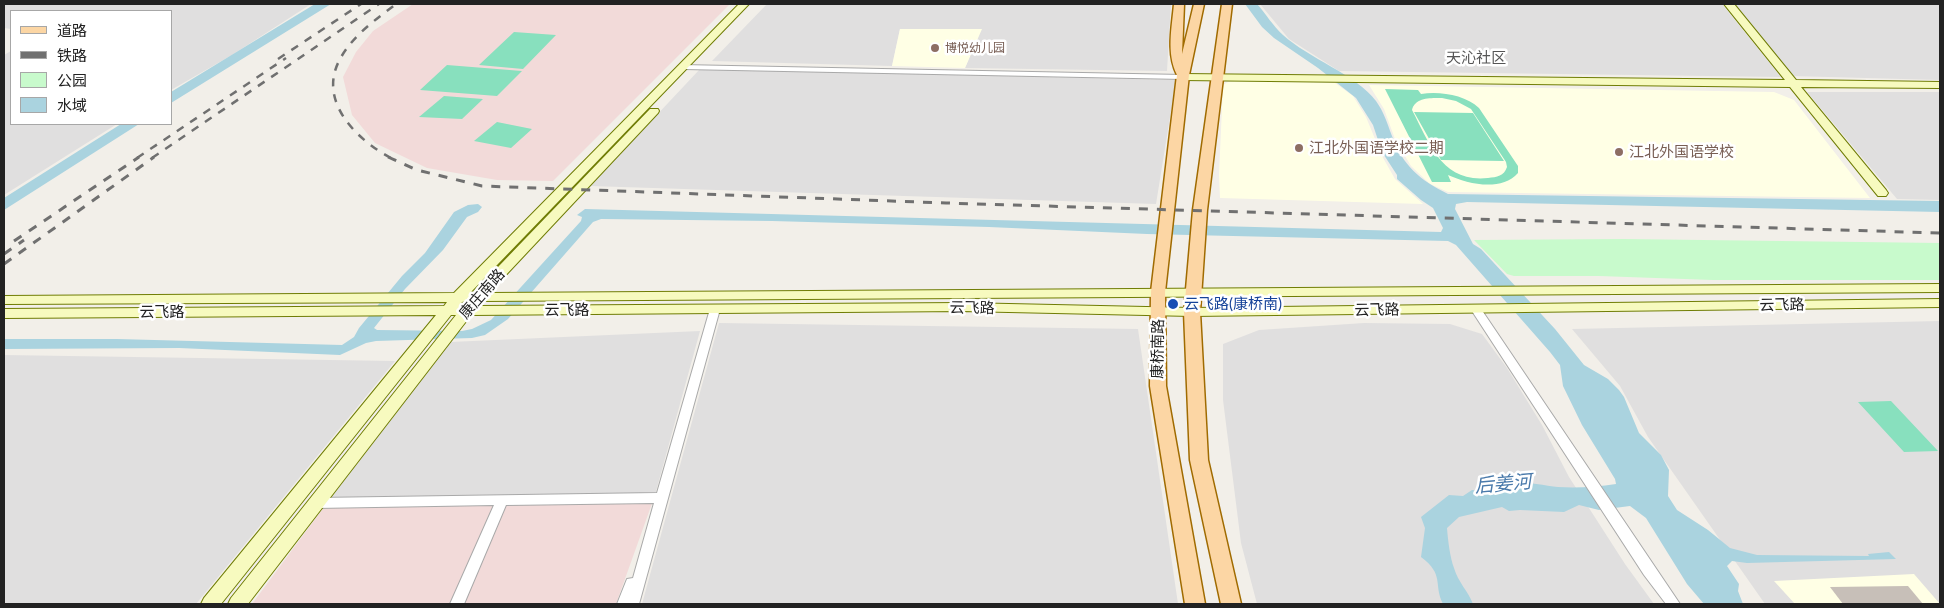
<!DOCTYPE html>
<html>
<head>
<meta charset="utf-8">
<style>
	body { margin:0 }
	#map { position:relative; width:1944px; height:608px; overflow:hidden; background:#f2efe9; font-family:Lato,"Noto Sans SC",sans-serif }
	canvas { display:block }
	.frame { position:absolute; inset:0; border:5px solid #222; pointer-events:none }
	.legend { position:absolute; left:10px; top:10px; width:162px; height:115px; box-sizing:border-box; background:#fff; border:1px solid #a7a7a7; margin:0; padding:6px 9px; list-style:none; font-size:15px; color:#222 }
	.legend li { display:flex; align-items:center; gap:10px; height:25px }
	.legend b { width:25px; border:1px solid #a7a7a7 }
</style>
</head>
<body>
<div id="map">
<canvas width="1944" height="608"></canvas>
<div class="frame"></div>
<ul class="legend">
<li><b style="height:6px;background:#fcd6a4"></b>道路</li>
<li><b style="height:6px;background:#707070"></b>铁路</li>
<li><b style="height:14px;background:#c8facc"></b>公园</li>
<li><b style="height:14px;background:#aad3df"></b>水域</li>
</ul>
</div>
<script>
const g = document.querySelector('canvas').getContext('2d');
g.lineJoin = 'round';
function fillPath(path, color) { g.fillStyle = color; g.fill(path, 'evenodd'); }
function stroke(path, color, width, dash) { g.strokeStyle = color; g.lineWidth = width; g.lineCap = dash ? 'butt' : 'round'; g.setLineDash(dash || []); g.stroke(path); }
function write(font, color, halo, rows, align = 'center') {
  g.font = font + ' Lato,"Noto Sans SC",sans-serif'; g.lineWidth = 5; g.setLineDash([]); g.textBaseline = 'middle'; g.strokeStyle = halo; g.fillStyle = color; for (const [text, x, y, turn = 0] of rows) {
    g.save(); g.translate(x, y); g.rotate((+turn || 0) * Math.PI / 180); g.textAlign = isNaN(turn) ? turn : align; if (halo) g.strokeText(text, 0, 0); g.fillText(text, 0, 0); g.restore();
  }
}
fillPath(new Path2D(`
	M4,4H311L232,55L171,90V11H11V29L4,28Z
	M767,4H1171L1167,71L965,68L981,29H900L892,66L712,61Z
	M1260,4H1722L1781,77L1339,71L1289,39Z
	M1734,4H1940V80L1791,76Z
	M11,51V124H117L4,195V55Z
	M700,69L1176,80L1156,204L590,186Z
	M1807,92H1940V200L1897,199Z
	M1940,321V604H1765L1648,437L1620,386L1572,329Z
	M719,323L1138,329L1178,604H642Z
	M1364,323L1450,324L1482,334L1507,368L1542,425L1569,477L1625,564L1654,604H1257L1241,543L1223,400V344L1259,330Z
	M700,331L655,495L330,499L450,342Z
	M4,355L395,361L196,604H4Z`), '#e0dfdf');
fillPath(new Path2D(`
	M413,4H730L553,181L497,180L427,168L375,143L352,115L343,77L356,52L373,31Z
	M655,495L616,604H252L330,499Z`), '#f2dad9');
fillPath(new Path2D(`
	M900,29H982L965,68L892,66Z
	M1242,80L1335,83L1353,96L1366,117L1382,156L1395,179L1423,204L1220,198L1219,175L1223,85L1228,82Z
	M1369,85L1774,92L1794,100L1870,198L1448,192L1430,184L1411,166L1395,139L1384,109Z
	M1914,574L1940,604H1795L1774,581Z`), '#ffffe5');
fillPath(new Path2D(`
	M1624,239L1940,243V280H1713L1599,276H1514L1507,274L1474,240Z`), '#c8facc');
fillPath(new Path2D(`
	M514,32L556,35L523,69L479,65Z
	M447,65L522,71L497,96L420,90Z
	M1385,89L1418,90L1421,94C1440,91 1465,95 1479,108L1518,166V173C1501,192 1468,184 1448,175L1451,182H1432ZM1442,98L1456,101L1471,109L1506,162L1507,167C1504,176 1497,177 1488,178C1442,183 1430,144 1412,110C1415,97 1431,98 1442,98Z
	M444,96L483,99L462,119L419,117Z
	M1414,112L1473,113L1504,161L1441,160Z
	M497,122L532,129L511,148L474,141Z
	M1891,401L1938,451L1904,452L1858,402Z`), '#88e0be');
fillPath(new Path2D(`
	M315,4H331L171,103V92Z
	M1245,4H1257C1266,14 1273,26 1283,35C1308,58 1357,75 1376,101C1384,112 1387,123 1392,136C1403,166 1420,180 1448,194L1940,201V212L1467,202L1456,204L1455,209L1473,244L1481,249L1555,329L1584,365L1608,379L1619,390L1624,397L1639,433L1661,455L1669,470L1668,496L1677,510L1708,530L1730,548L1757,555L1869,556L1868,554L1889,552L1896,559L1747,563L1732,561L1727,566L1739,584L1738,591L1743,604H1704L1687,584L1646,518L1630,506L1599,510L1579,505L1564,512L1520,510L1509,511L1502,507L1459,517L1447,528C1448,541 1450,557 1454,568C1458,582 1468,591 1473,604H1443C1433,584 1445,575 1421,557L1425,528L1421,517L1449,495L1463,496L1472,490L1482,491C1498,475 1537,485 1558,487C1577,488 1597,487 1616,484L1615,479L1582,425L1563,386L1560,365L1550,352L1456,245L1448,241L1147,234L989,227L772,221L601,219L593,222L508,319L485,335L472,338L376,341L366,343L340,355L179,348L4,349V339H117L342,345L354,337L359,328L402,276L425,253L454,212L468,205L478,204L482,207L478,212L467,217L443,250L405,289L374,328L377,330L462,331L472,329L491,320L581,221L582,217L577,215L585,209L1441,232L1443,228L1433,208L1421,200L1397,179V175L1382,152L1373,125L1356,98L1318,68L1274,38L1262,27Z
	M121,124H139L4,210V198Z`), '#aad3df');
fillPath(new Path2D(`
	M1908,586L1923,604H1843L1830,587Z`), '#c7bfb8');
const street = new Path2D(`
	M681,65L1183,75L1187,77L1183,79L684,69L680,67Z
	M1475,305L1479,306L1680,604H1666L1644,575L1470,308Z
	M715,306L720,309L639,604H617L627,579L633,578L654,503L506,505L464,604H450L494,505L316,508L312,506L310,503L312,500L316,498L657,493L710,309Z`);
const secondary = new Path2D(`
	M739,4H749L470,293H473L650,109H658L659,111L658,113L489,293L1940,284V292L481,301L478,306L963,303L1192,308L1940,299V307L1192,316L963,311L471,315L248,604H228L231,598L456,315H451L221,604H201L204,598L436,315L4,318V309L444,306L447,302L4,304V296L454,293ZM466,301L463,306H459L462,302Z
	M1724,4H1734L1796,80L1940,82V88L1801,87L1886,190L1888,193L1886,196H1878L1790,87L1183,80L1178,77L1183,74L1785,80Z`);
const primary = new Path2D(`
	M1174,4H1184L1182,54L1194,4H1204L1189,75L1165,292L1166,386L1205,604H1185L1150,386L1151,292L1177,75C1166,53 1172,27 1174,4Z
	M1222,4H1232L1207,210L1200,312L1208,460L1241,604H1221L1190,460L1184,312L1193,210Z`);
stroke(street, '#a9a9a9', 2);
stroke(secondary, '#707d05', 2);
stroke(primary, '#a06b00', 3);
fillPath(street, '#fff');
fillPath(secondary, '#f7fabf');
fillPath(primary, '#fcd6a4');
stroke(new Path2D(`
	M278,59L361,4
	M137,158L286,58
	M152,158L379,4
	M391,158C357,140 318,102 339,61C351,37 375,20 396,4`), '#707070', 2.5, [8, 8]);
stroke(new Path2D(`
	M388,157L417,170L482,186L946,203L1940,233
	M14,241L139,157
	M4,254L24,240
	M4,264L154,157`), '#707070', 3, [9, 9]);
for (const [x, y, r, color] of [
	[935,48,5,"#8d6e63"],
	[1299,148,5,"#8d6e63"],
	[1619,152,5,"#8d6e63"],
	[1173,304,6,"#1a4fb4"]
]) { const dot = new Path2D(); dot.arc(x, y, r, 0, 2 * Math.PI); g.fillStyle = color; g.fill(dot); stroke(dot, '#fff', 2); }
write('12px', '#785e54', '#fff', [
	["博悦幼儿园",945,48]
], 'left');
write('15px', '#555', '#fff', [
	["天沁社区",1476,58]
]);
write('15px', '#785e54', '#fff', [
	["江北外国语学校二期",1309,148],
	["江北外国语学校",1629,152]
], 'left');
write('15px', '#222', '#fff', [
	["康庄南路",482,294,-49],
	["云飞路",1782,305,-1],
	["云飞路",972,308,1],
	["云飞路",567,310],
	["云飞路",1377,310,-1],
	["云飞路",162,312],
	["康桥南路",1158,349,-89]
]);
write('15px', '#164399', '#fff', [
	["云飞路(康桥南)",1184,304]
], 'left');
write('italic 19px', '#4a7aab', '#fff', [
	["后姜河",1503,484,-5]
]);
</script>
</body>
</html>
